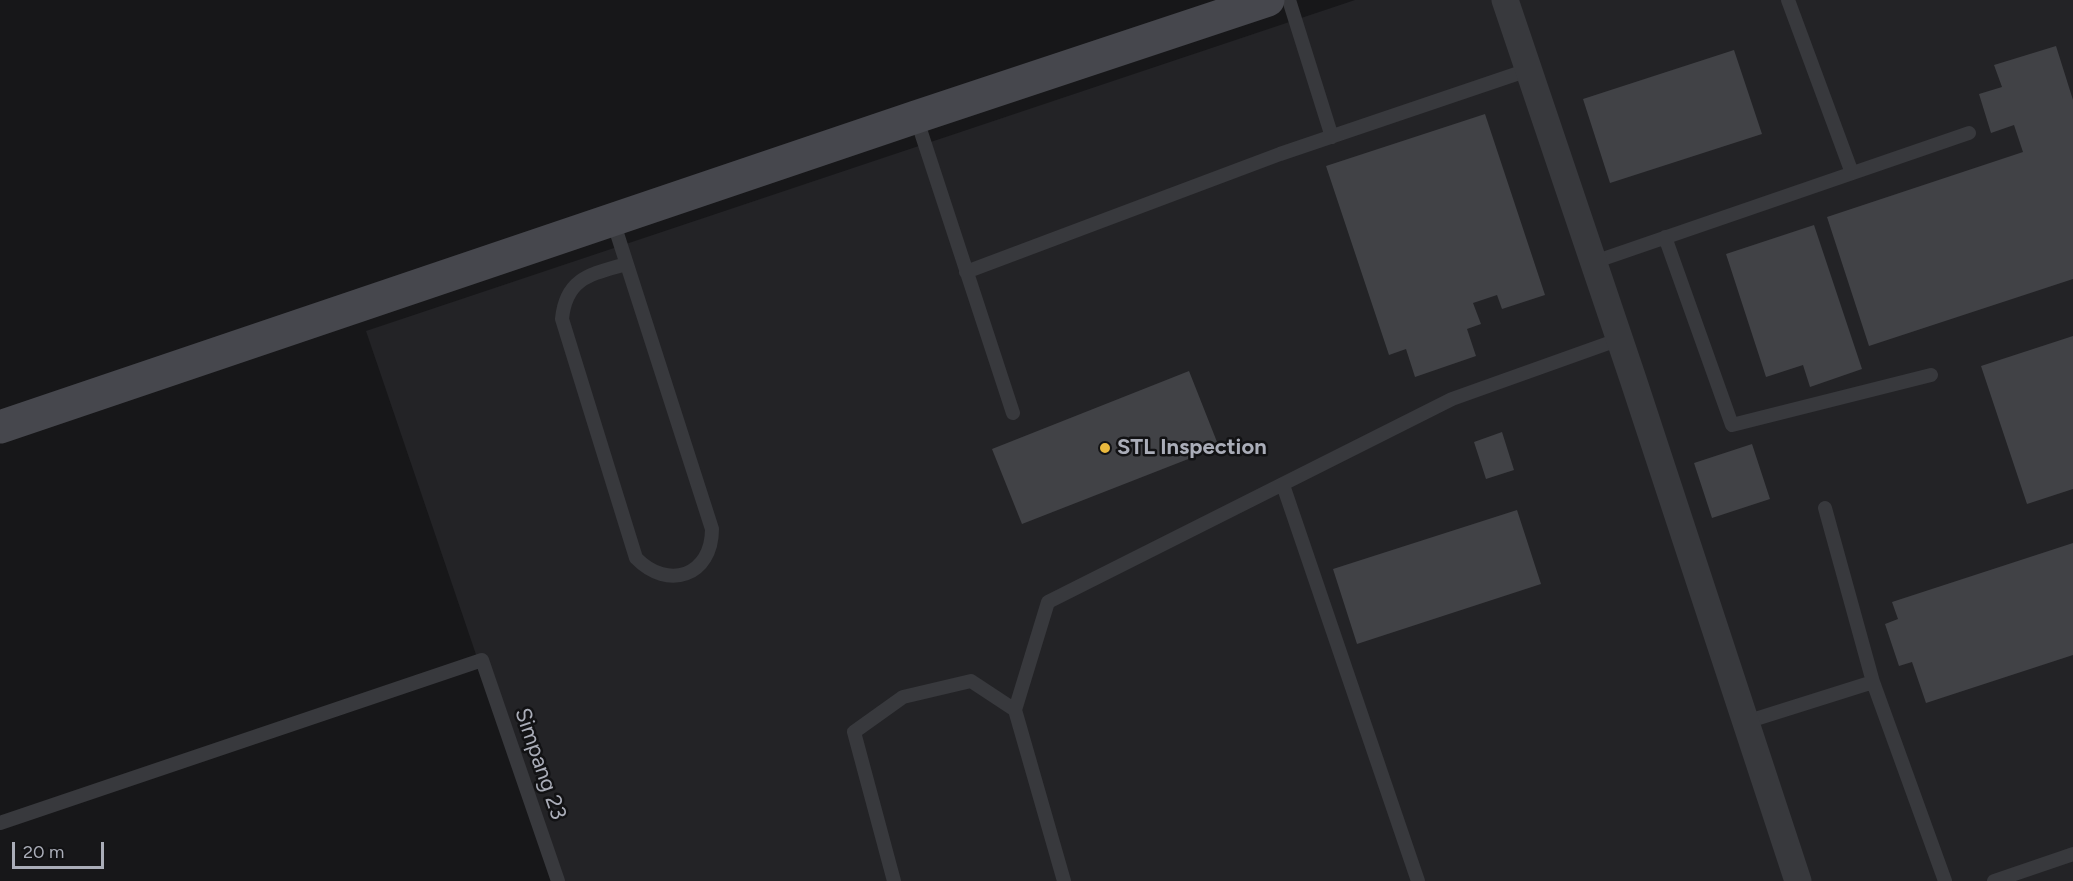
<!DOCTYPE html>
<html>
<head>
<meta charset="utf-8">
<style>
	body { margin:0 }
	#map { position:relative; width:2073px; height:881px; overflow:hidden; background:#171719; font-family:Figtree,sans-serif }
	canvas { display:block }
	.scale { position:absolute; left:12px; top:842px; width:92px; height:27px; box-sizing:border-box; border:3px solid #aaadb8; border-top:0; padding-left:8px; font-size:18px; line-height:21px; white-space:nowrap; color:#aaadb8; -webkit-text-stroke:4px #121214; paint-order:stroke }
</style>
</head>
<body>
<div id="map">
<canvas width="2073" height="881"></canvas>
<div class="scale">20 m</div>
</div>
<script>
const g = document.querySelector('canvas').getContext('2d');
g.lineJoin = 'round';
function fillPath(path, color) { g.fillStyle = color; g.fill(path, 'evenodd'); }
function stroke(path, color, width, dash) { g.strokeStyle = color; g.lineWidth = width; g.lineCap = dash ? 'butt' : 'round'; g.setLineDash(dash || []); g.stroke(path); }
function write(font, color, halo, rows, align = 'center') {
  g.font = font + ' Figtree,sans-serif'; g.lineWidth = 5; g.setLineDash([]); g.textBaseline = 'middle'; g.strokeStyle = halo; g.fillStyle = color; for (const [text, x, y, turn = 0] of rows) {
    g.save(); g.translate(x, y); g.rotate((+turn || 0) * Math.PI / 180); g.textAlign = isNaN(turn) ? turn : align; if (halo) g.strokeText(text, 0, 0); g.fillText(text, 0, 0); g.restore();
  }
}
fillPath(new Path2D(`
	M1355,0H2073V881H553L366,331Z`), '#232326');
fillPath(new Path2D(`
	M2056,46L2073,100V279L1869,346L1827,217L2023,152L2014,125L1991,133L1979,94L2002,87L1994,65Z
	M1734,50L1762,134L1610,183L1583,99Z
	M1485,114L1545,295L1502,309L1497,295L1473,303L1481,324L1467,329L1476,356L1415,377L1406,349L1389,355L1326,166Z
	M1814,225L1862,369L1810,387L1803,365L1766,377L1726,254Z
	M2073,336V489L2027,504L1981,366Z
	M1189,371L1219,447L1022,524L992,449Z
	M1502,432L1514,470L1486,479L1474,442Z
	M1752,444L1770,499L1712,518L1694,463Z
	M1517,510L1541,584L1357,644L1333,569Z
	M2073,543V655L1926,703L1912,662L1899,666L1885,624L1898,619L1892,602Z`), '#414246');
stroke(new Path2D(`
	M1289,0L1332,137
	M1788,0L1852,173
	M916,117L1013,413
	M613,221L712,529C712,576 668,591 636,558L562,319C566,277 592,274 626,264
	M1665,237L1732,425L1931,375
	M1594,262L1969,133
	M966,272L1280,154L1528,70
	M1283,485L1418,881
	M1825,508L1873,682
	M1746,722L1873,682L1945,881
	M0,823L482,660L558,881
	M894,881L854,732L903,697L971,681L1015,710
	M1064,881L1015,710L1048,602L1452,399L1620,339
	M1994,881L2073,854`), '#38393d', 14);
stroke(new Path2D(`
	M1505,0L1633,379L1798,881`), '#38393d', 27);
stroke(new Path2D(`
	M0,427L916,117L1268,0`), '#46474d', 33);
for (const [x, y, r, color] of [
	[1105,448,6,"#eab93e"]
]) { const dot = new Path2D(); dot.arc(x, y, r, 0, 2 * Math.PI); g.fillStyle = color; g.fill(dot); stroke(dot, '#121214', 2); }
write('bold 22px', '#aaadb8', '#121214', [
	["STL Inspection",1117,448]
], 'left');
write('22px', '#aaadb8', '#121214', [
	["Simpang 23",540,764,71]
]);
</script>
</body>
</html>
